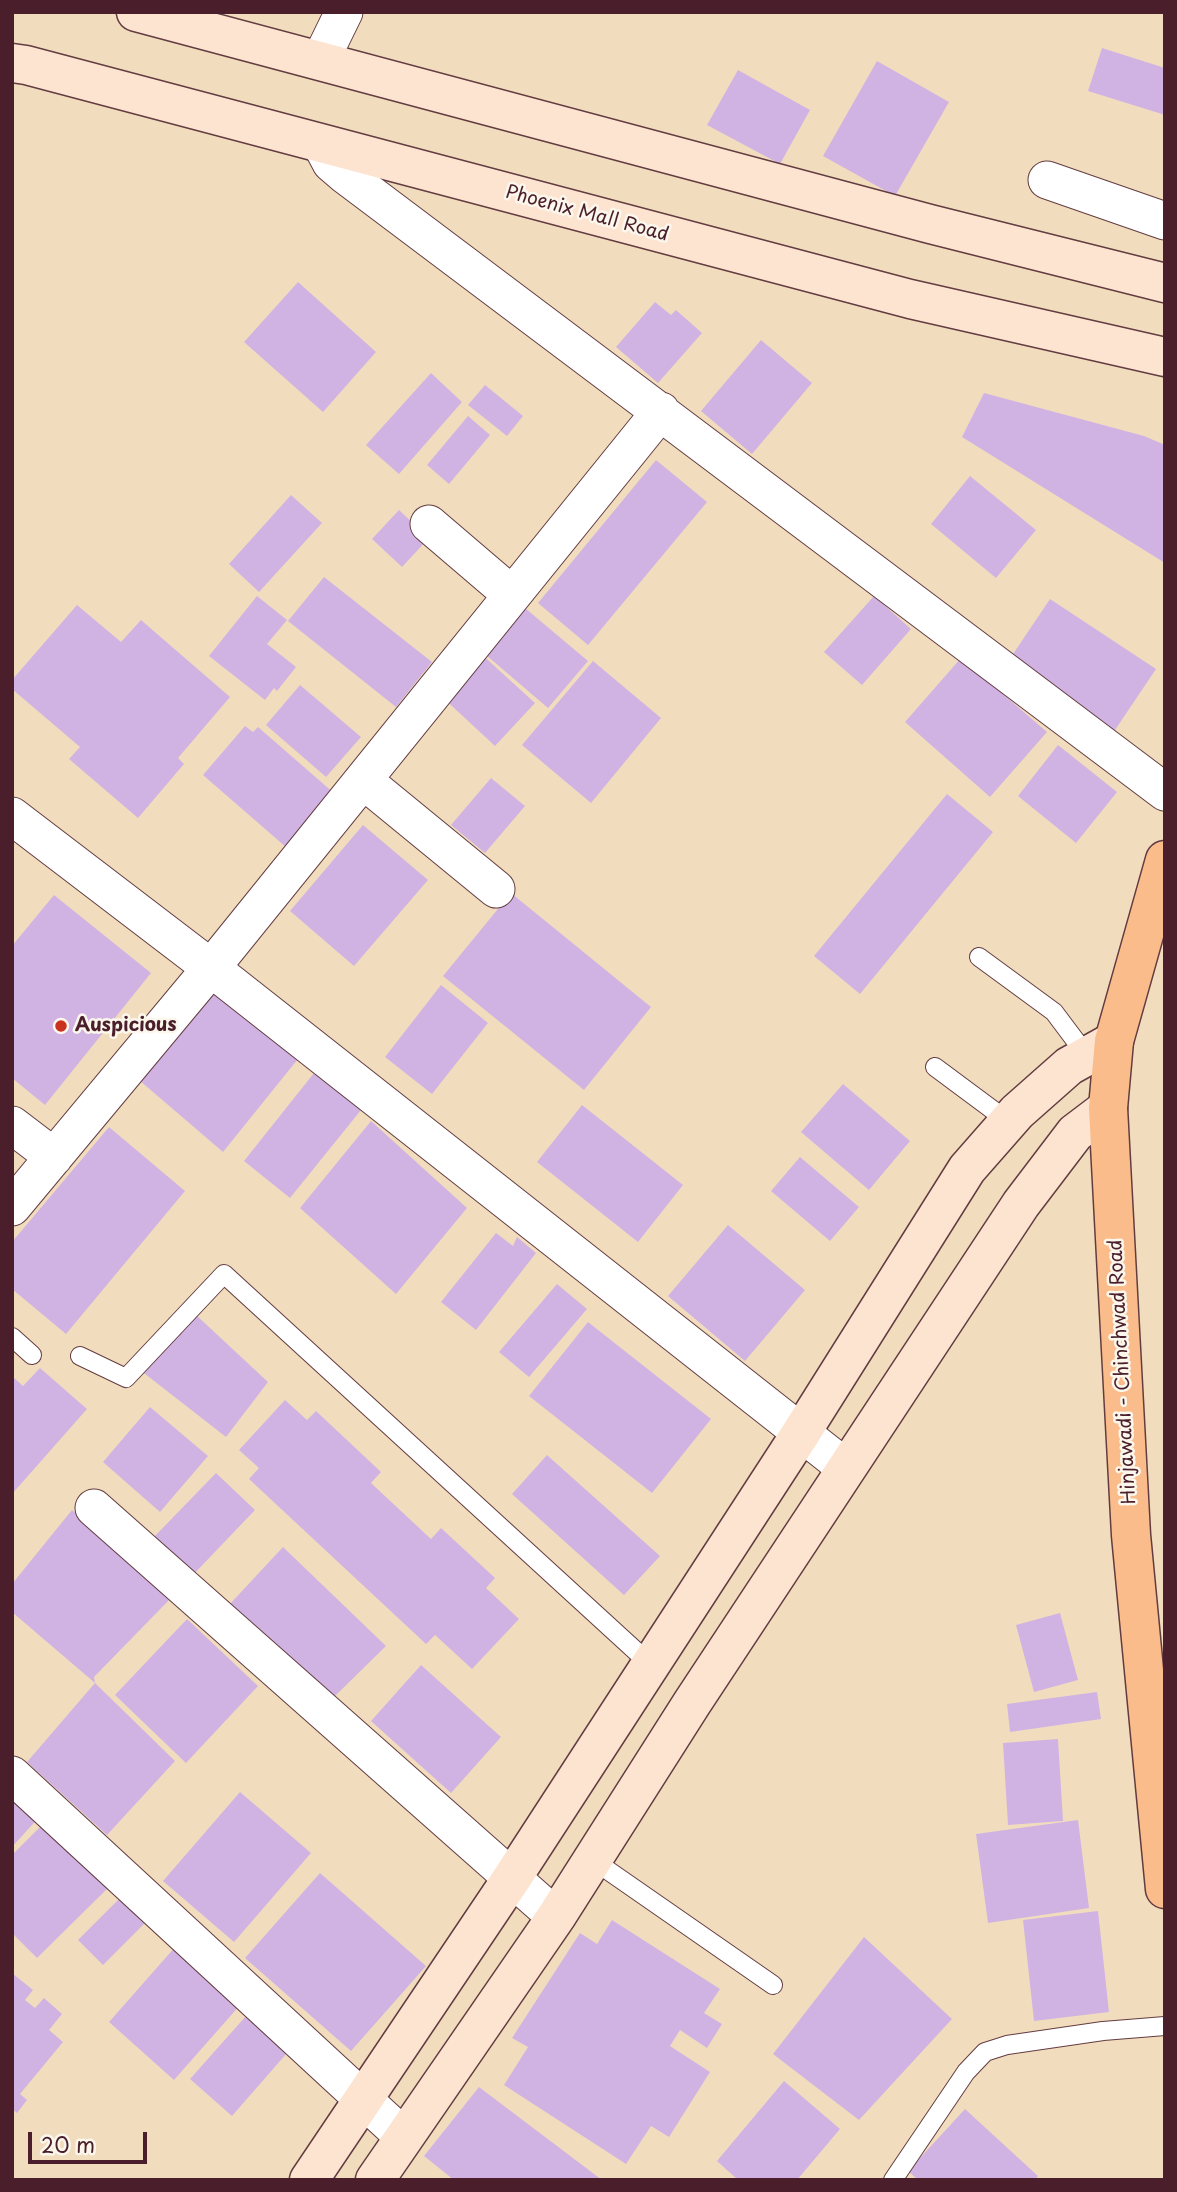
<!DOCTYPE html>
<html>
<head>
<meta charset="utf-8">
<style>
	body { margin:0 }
	#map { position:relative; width:1177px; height:2192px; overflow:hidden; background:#f1ddbd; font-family:"Playpen Sans",sans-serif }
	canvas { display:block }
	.frame { position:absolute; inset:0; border:14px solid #4a1f2b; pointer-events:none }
	.scale { position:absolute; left:28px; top:2132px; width:119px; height:32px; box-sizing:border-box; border:4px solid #4a1f2b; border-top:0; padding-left:9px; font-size:21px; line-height:24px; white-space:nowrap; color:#4a1f2b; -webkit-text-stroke:5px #fbf7ec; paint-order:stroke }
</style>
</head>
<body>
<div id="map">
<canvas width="1177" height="2192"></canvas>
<div class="frame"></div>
<div class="scale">20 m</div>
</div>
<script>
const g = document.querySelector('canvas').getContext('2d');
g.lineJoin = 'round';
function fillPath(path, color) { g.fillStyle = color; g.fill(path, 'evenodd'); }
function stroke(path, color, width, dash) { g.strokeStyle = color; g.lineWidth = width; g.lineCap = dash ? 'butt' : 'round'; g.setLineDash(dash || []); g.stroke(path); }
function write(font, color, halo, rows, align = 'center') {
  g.font = font + ' "Playpen Sans",sans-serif'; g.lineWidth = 5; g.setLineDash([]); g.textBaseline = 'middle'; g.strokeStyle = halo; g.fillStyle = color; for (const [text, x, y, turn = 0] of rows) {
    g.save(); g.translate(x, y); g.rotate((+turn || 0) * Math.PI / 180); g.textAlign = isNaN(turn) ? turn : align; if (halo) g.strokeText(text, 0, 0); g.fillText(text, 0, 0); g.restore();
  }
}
fillPath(new Path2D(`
	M1102,48L1165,68V115L1088,91Z
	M877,61L949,102L895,196L823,156Z
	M738,70L810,110L780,164L707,125Z
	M298,282L376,352L323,412L244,342Z
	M655,302L671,315L676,310L702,333L658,383L616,347Z
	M761,340L812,383L752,454L701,411Z
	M431,373L462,402L399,474L366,445Z
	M485,385L523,416L507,436L468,405Z
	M984,393L1144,436L1165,445V563L962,437Z
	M468,416L490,435L449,484L427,465Z
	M656,460L707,502L588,645L538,603Z
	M970,476L1036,530L996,578L931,524Z
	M291,495L322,523L259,592L229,564Z
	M399,510L429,538L402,567L372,539Z
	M324,577L432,662L396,707L288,621Z
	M257,596L287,620L267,644L296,667L277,691L274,688L265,700L209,656Z
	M874,596L911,629L862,685L824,652Z
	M1050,599L1156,669L1113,733L1007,663Z
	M77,605L121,642L141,620L230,697L178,758L184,764L138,818L69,759L80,747L12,689V680Z
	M525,608L588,661L548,708L486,655Z
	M478,651L535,703L495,746L439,694Z
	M961,658L1047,732L990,797L905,722Z
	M593,661L661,718L591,803L522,745Z
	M300,685L361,737L326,777L266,725Z
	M245,726L253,732L258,727L335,794L287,848L203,775Z
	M1058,745L1117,792L1076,843L1018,796Z
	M491,778L525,806L485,853L451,825Z
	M947,794L993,832L860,994L814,956Z
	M363,825L428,880L354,966L290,911Z
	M511,893L651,1007L584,1090L443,976Z
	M54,895L151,973L45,1105L12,1078V946Z
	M441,985L488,1023L432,1094L385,1057Z
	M217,987L302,1054L223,1152L139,1080Z
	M314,1073L361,1110L290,1198L244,1161Z
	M843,1084L910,1141L869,1190L801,1132Z
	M582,1105L683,1185L638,1242L537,1162Z
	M371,1121L467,1208L396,1294L300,1208Z
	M109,1127L185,1191L66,1334L12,1289V1242Z
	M800,1157L859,1207L830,1241L771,1191Z
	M728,1225L805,1290L745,1361L668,1296Z
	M496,1233L513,1246L517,1237L536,1253L476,1330L441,1302Z
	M557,1284L587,1309L529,1377L499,1352Z
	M195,1314L268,1382L226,1437L140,1370Z
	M588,1322L711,1419L652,1493L529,1396Z
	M40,1368L87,1409L12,1494V1376L23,1386Z
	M285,1400L307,1420L316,1411L381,1472L371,1483L431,1539L441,1528L495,1578L486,1588L519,1619L472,1669L435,1635L426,1644L249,1479L259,1468L239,1450Z
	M150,1407L208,1456L160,1512L103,1462Z
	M547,1455L660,1556L624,1595L512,1494Z
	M216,1473L255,1510L191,1577L152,1539Z
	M72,1510L173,1596L94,1677L95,1683L12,1612V1584Z
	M283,1547L386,1646L332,1699L229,1605Z
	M1060,1613L1078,1680L1034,1692L1016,1625Z
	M187,1619L258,1686L186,1763L115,1695Z
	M421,1665L501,1737L451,1793L371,1721Z
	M95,1683L175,1761L107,1835L27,1762Z
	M1097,1692L1101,1719L1010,1732L1007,1704Z
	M1058,1739L1063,1821L1008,1825L1003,1743Z
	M12,1786L42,1814L12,1847Z
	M240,1792L311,1853L234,1942L163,1881Z
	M1078,1820L1089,1908L988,1923L976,1834Z
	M45,1822L110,1886L37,1958L12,1933V1855Z
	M320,1873L426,1966L351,2051L245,1958Z
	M122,1896L147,1921L103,1965L78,1940Z
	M1098,1911L1109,2012L1034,2021L1023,1920Z
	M612,1920L720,1989L704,2013L722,2024L707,2048L680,2030L670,2046L710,2072L669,2137L651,2126L626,2164L504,2085L528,2047L512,2038L580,1933L597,1944Z
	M864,1937L952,2019L859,2120L773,2054Z
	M176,1946L241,2004L174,2080L109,2022Z
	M12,1973L33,1990L25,2000L35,2008L44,1998L62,2014L49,2030L63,2042L20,2094L27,2100L17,2113L12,2109Z
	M246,2016L287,2053L232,2116L190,2079Z
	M784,2081L840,2129L797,2180H738L717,2161Z
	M479,2087L602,2180H454L424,2156Z
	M965,2109L1038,2176L1035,2180H918L908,2171Z`), '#d1b3e3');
const lane = new Path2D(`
	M979,957L1054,1012L1087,1056
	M935,1067L1009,1122
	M12,1337L32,1355
	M80,1356L126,1378L224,1274L650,1664
	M593,1860L773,1985
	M893,2180L966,2072L985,2052L1007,2045L1103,2031L1165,2026`);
const street = new Path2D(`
	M320,61L344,12
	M321,144L331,163L345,175L1165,792
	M1047,180L1165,221
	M429,524L512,595
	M363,780L496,889
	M12,816L211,968L846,1468
	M12,1125L54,1157
	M12,1207L211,968L661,411
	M94,1508L556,1917
	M12,1775L404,2137`);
const secondary = new Path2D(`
	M136,12L930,224L1165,283
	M12,63L26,65L910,299L1165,357
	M309,2180L512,1878L801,1433L967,1169L1017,1112L1069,1066L1114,1041
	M375,2180L556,1917L692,1703L1021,1204L1075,1133L1108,1108`);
const primary = new Path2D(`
	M1165,860L1114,1041L1108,1108L1131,1535L1165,1889`);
stroke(lane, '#633c41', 20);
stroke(street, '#633c41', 39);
stroke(secondary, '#633c41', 41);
stroke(primary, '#633c41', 41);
stroke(lane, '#fff', 18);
stroke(street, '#fff', 37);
stroke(secondary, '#fde4d1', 38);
stroke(primary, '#fabc8b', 38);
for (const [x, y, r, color] of [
	[61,1026,7,"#c8321e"]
]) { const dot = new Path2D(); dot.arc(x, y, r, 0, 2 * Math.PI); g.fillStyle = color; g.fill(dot); stroke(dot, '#fbf7ec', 2.5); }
write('19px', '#4a1f2b', '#fbf7ec', [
	["Phoenix Mall Road",587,214,15],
	["Hinjawadi - Chinchwad Road",1123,1372,-93]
]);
write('bold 19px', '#4a1f2b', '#fbf7ec', [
	["Auspicious",75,1026]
], 'left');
</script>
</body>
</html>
